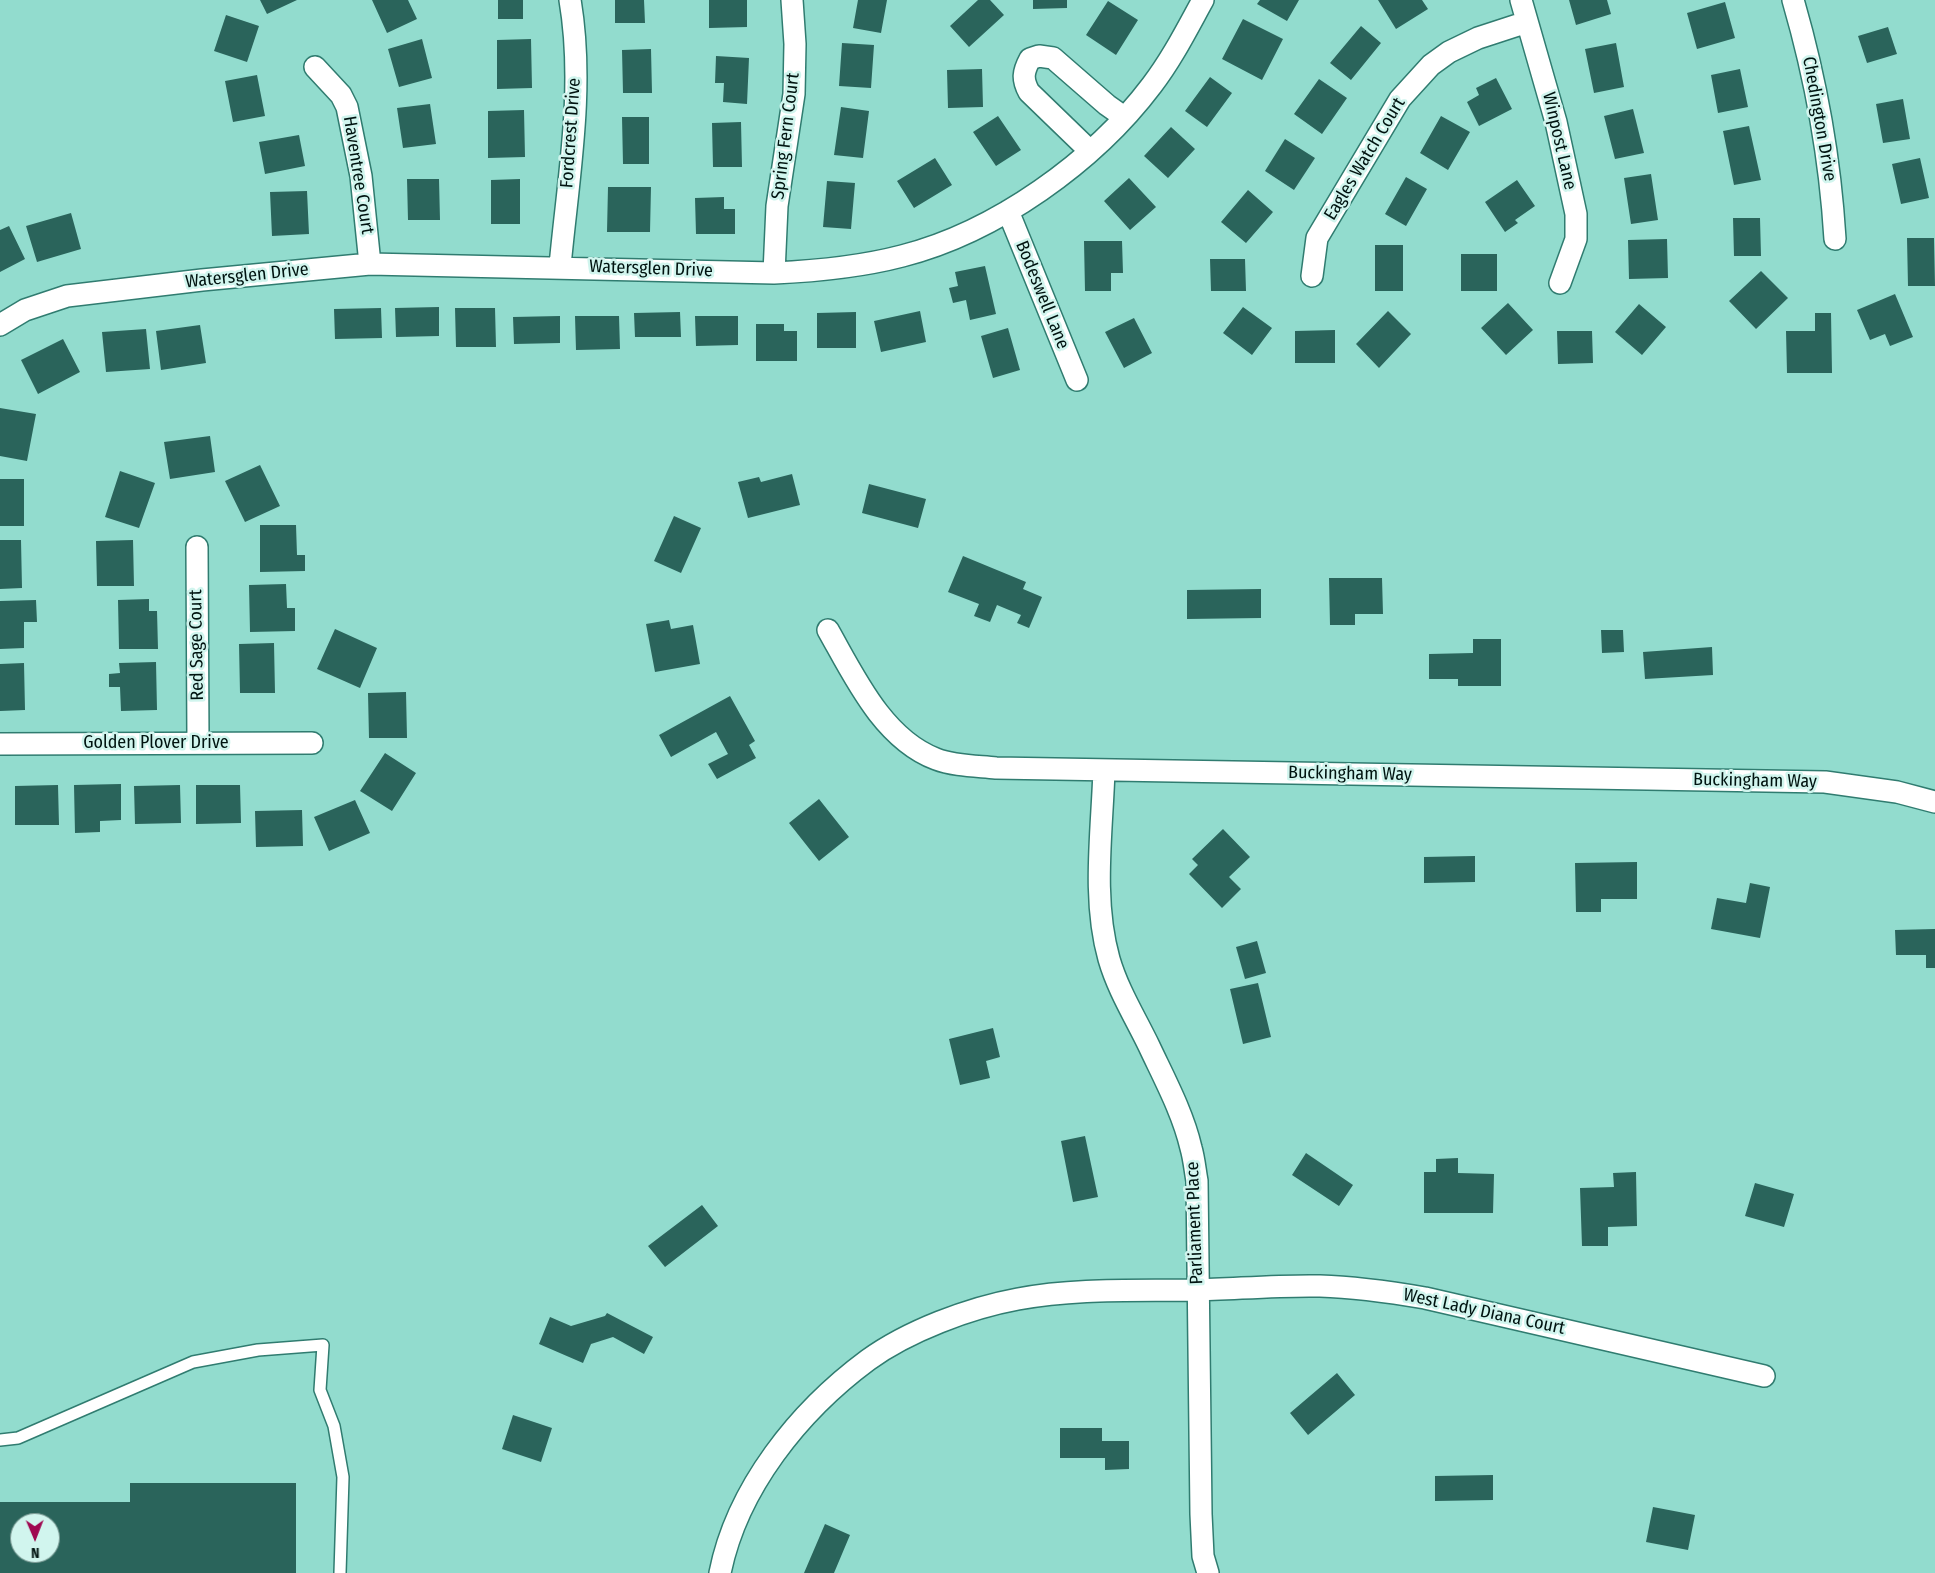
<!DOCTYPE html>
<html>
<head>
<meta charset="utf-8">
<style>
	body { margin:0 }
	#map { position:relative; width:1935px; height:1573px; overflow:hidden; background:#92dcce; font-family:"Fira Sans Condensed",sans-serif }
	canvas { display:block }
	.north { position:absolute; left:10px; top:1513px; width:50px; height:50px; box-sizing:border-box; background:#d1f5ee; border:1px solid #7d9b95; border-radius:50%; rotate:179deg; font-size:14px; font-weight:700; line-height:20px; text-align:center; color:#001310 }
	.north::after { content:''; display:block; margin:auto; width:18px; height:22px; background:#9f0951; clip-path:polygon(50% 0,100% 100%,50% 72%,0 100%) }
</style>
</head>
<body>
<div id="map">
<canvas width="1935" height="1573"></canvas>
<div class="north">N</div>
</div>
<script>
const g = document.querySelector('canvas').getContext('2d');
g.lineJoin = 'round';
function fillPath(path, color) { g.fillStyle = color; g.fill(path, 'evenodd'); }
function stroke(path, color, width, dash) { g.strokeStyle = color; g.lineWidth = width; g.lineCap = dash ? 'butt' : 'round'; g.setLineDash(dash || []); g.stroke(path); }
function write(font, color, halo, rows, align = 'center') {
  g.font = font + ' "Fira Sans Condensed",sans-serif'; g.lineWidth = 5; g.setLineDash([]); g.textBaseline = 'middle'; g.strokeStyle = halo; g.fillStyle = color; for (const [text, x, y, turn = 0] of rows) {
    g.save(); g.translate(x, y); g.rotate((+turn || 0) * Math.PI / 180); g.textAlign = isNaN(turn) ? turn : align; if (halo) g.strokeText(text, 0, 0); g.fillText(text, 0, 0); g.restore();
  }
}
fillPath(new Path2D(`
	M260,0H297L267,14Z
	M372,0H408L417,19L387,33Z
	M498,0H523V19H498Z
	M615,0H644L645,23H615Z
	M709,0H747V27L709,28Z
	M858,0H887L881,33L853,28Z
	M978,0H990L1004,15L969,47L950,26Z
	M1033,0H1067V8L1033,9Z
	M1260,0H1299L1287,21L1257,4Z
	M1378,0H1422L1428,9L1396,29Z
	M1569,0H1607L1611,14L1576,25Z
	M1108,1L1138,20L1116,55L1086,35Z
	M1725,2L1735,38L1697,49L1687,13Z
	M226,15L259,26L247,62L214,51Z
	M1243,19L1283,39L1262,80L1222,59Z
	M1361,26L1381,43L1351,80L1330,63Z
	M1888,27L1897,54L1867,63L1858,36Z
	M422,39L432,78L399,87L388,49Z
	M531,39L532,88L497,89V40Z
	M842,43L874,45L871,88L839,86Z
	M1616,43L1624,87L1594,93L1585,49Z
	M651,49L652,93H623L622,50Z
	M716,56L749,58L747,104L723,102L724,83H715Z
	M982,69L983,107L948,108L947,70Z
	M1740,69L1748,107L1718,113L1711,75Z
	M257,75L265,116L233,122L225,81Z
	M1210,77L1232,93L1207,127L1185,111Z
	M1496,78L1512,109L1479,126L1467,102L1479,95L1476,88Z
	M1319,79L1347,98L1322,134L1294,114Z
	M1903,99L1910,139L1883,143L1876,104Z
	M430,104L436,144L403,148L397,108Z
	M841,107L869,111L863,158L834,155Z
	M1633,109L1644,153L1615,159L1604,116Z
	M524,110L525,157L488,158V111Z
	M998,116L1021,150L996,166L973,132Z
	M1441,116L1470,132L1448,170L1420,153Z
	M622,117H649V164H623Z
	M741,122L742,167H713L712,123Z
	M1749,126L1761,180L1734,185L1723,131Z
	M1171,127L1195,149L1168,178L1144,156Z
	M299,135L305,166L265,174L259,142Z
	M1285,139L1315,158L1294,190L1265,171Z
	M935,158L952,185L914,208L897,181Z
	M1920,158L1929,198L1901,204L1892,164Z
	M1651,174L1658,220L1631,224L1624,178Z
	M1406,177L1427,189L1406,226L1385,214Z
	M1129,178L1156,207L1130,230L1104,201Z
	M407,179H439L440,220H408Z
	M520,179V224H491V180Z
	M1517,180L1535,206L1515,220L1518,223L1505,232L1485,202Z
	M827,181L855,183L851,229L823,227Z
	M608,187H651L650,232H607Z
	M1248,190L1273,212L1246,243L1221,222Z
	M307,191L309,234L272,236L270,192Z
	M724,197V209H735V234H696L695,198Z
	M71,213L81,249L37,262L26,226Z
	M1733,218H1760L1761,256H1734Z
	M9,226L25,259L0,272V230Z
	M1907,238H1934L1935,286H1908Z
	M1667,239L1668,278L1629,279L1628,240Z
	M1084,241H1122L1123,273H1111V291H1085Z
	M1375,245H1403V291H1375Z
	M1461,254H1497V291H1461Z
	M1210,259H1245L1246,291H1211Z
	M985,266L996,314L970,320L966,300L953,303L949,288L958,286L955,272Z
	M1761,271L1788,298L1756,329L1729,301Z
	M1895,294L1913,337L1890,346L1885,334L1870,340L1857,310Z
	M1508,303L1533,330L1506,355L1481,328Z
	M1639,304L1666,327L1642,355L1615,332Z
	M439,307V336L396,337L395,308Z
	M1243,307L1272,328L1252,355L1223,333Z
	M381,308L382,338L335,339L334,309Z
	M455,308H495L496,347H456Z
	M920,311L926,342L881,352L874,321Z
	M1388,311L1411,334L1379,368L1356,344Z
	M680,312L681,337H635L634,313Z
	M856,312V348H817V313Z
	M1815,313H1831L1832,373H1787L1786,331H1815Z
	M560,316V343L514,344L513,317Z
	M575,316H619L620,349L576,350Z
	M695,316H738V345L696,346Z
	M1134,318L1152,353L1124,368L1105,332Z
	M756,324H784V331H797V361H756Z
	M200,325L206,363L161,370L156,331Z
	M1008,328L1020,370L993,378L981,336Z
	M146,329L150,369L106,372L102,332Z
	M1335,330V363H1295V331Z
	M1557,331H1592L1593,363L1558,364Z
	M63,339L80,372L38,394L21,360Z
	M0,408L36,414L27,461L0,456Z
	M210,436L215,472L170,479L164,442Z
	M260,465L280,506L245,522L225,481Z
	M120,471L155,483L139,528L105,517Z
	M792,474L800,505L748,518L738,482L759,477L761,482Z
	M0,479H24V526H0Z
	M869,484L926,499L918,528L862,513Z
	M674,516L701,528L681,573L654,561Z
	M260,525H296L297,555H305V571L260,572Z
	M0,540H21L22,588L0,589Z
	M133,540L134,586H97L96,541Z
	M963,556L1026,582L1023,589L1042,597L1029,628L1017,623L1021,615L997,605L990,622L974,616L979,604L948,592Z
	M1329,578H1382L1383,614H1355V625H1330Z
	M286,584L287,608H295V631L250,632L249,585Z
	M1261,589V618L1187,619V590Z
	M149,599V611H157L158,649H119L118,600Z
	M36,600L37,622H24V648L0,649V601Z
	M669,620L671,629L693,625L700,664L655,672L646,624Z
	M335,629L377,648L360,688L317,669Z
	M1601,630H1623L1624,652L1602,653Z
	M1473,639H1501V686H1458V679H1429V654L1473,653Z
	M274,643L275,693H240L239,644Z
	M1712,647L1713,675L1645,679L1643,652Z
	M156,662L157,710L121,711L120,687H109V674L120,673L119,663Z
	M24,663L25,710L0,711V664Z
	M406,692L407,738H369L368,693Z
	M730,696L755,741L749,745L756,758L717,779L708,764L728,754L716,732L671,757L659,735Z
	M385,753L416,773L392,811L360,791Z
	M121,784V820L100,821V832L75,833L74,785Z
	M58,785L59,825H15V786Z
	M180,785L181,823L135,824L134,786Z
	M196,785H240L241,823L196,824Z
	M819,799L849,837L819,861L789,823Z
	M355,800L370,833L329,851L314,817Z
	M302,810L303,846L256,847L255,811Z
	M1223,829L1250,857L1229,877L1241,889L1222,908L1189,874L1198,865L1192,859Z
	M1475,856V882L1424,883V857Z
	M1637,862V899H1601V912H1576L1575,863Z
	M1750,883L1770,887L1760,938L1711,929L1717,898L1746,903Z
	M1935,929V968H1926V955H1896L1895,930Z
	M1257,941L1266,973L1245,979L1236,947Z
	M1258,983L1271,1037L1243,1044L1230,989Z
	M993,1028L1000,1057L986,1061L990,1078L960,1085L949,1039Z
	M1085,1136L1098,1197L1073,1202L1061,1141Z
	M1306,1153L1353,1185L1339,1206L1292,1175Z
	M1458,1158V1173L1494,1174L1493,1213H1424V1172H1436V1159Z
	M1636,1172L1637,1226L1608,1227V1246H1582L1580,1188L1614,1187L1613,1173Z
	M1755,1183L1794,1194L1784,1227L1745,1216Z
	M702,1205L718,1226L665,1267L648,1246Z
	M607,1313L653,1337L644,1354L613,1337L591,1344L583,1363L539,1344L550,1317L571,1326L605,1316Z
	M1337,1373L1355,1395L1308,1435L1290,1413Z
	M513,1415L552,1428L541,1462L502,1449Z
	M1060,1428H1102V1441H1129V1469L1105,1470V1458H1060Z
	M1493,1475V1500L1435,1501V1476Z
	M130,1483H296V1573H0V1502H130ZM20,1523H50V1553H20Z
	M1653,1507L1695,1515L1688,1550L1646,1542Z
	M825,1524L850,1535L834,1573H804Z`), '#2a645b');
const lane = new Path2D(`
	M0,1440L18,1438L193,1362L258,1350L323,1345L320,1390L334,1426L343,1477L340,1573`);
const street = new Path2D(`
	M1521,0L1556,122L1576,214V239L1560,283
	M1793,0C1816,79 1830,157 1835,239
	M315,67L341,95L347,107L361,176L370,264
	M1090,151L1029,92C1022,79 1023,72 1030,59L1039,56L1053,58L1107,105L1124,117
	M1008,211L1077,380
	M560,266C568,179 585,88 570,0
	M774,273L777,206L794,94L795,44L792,0
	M1312,276L1317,238L1400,99L1431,65L1449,52L1478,38L1527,22
	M0,325L25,310L67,296L202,280L370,264L774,273C818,271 860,267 902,256C996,232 1094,162 1152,85C1172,59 1187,29 1203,0
	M197,547L198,743
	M828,630C854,676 883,739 936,759C954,766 977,766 996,768L1825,782L1897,792L1935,802
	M0,744L312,743
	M1104,770C1102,832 1092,899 1109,959C1118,990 1135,1017 1149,1046C1164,1078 1183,1113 1191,1148C1194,1158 1195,1170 1197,1181L1201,1514L1203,1556L1208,1573
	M720,1573C737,1488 799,1411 868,1360C908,1331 969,1308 1018,1299C1076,1288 1136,1291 1194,1290C1236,1289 1279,1285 1320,1286C1355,1287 1390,1292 1425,1298L1764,1376`);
stroke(lane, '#307c70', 14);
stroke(street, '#307c70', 24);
stroke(lane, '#fff', 11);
stroke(street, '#fff', 21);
write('18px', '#001310', '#d1f5ee', [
	["Chedington Drive",1819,119,80],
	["Fordcrest Drive",571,133,-86],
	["Spring Fern Court",786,136,-83],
	["Winpost Lane",1559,141,77],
	["Eagles Watch Court",1365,159,-59],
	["Haventree Court",358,175,81],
	["Watersglen Drive",651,269,2],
	["Watersglen Drive",247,276,-6],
	["Bodeswell Lane",1042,295,68],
	["Red Sage Court",197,645,-91],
	["Golden Plover Drive",156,743],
	["Buckingham Way",1350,774,1],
	["Buckingham Way",1755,781,1],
	["Parliament Place",1195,1223,-92],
	["West Lady Diana Court",1484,1312,12]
]);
</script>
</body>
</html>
